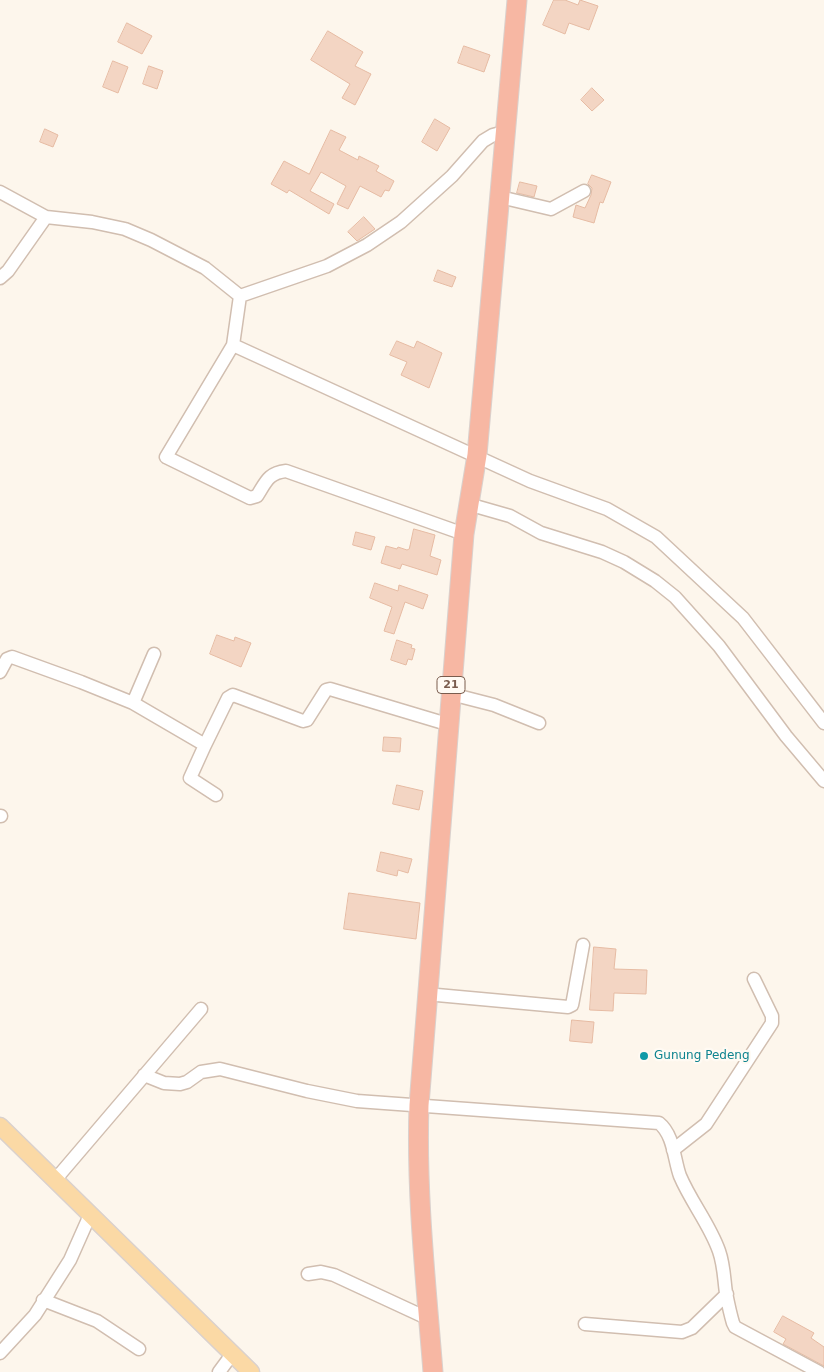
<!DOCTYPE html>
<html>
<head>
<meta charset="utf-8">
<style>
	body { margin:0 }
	canvas { display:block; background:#fdf6ec }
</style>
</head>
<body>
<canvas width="824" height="1372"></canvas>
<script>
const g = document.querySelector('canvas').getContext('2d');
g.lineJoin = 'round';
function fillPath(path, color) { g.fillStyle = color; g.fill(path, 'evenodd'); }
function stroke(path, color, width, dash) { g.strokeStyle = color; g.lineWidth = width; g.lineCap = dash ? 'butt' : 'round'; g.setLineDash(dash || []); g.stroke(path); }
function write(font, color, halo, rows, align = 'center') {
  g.font = font + ' "DejaVu Sans",sans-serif'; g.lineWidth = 4.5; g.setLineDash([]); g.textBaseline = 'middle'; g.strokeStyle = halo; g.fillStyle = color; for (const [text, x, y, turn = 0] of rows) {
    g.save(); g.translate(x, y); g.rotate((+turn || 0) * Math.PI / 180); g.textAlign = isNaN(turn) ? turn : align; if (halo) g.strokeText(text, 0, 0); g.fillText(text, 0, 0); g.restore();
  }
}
const building = new Path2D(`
	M554,0H565L578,5L580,0L598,6L589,30L569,23L565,34L543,25Z
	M127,23L152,36L142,54L118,42Z
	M328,31L363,52L355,66L371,74L355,105L342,98L350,84L311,60Z
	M464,46L490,55L484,72L458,63Z
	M113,61L128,67L118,93L103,87Z
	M149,66L163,71L157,89L143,84Z
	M592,88L604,100L592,111L581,100Z
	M435,119L450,128L437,151L422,142Z
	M45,129L58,135L53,147L40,142Z
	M331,130L346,137L339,150L358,160L359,156L379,166L376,171L394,181L389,191L385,190L381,197L360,186L348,209L337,204L346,186L321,172L310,191L334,204L329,214L289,190L287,193L271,184L284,161L309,174Z
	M592,175L611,182L603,203L600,202L594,223L573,217L576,205L585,208L591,195L592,188L588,184Z
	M520,182L537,186L534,197L517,193Z
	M364,217L375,229L357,241L348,232Z
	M438,270L456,277L452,287L434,281Z
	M397,341L414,348L417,341L442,353L429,388L401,375L407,362L390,355Z
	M414,529L435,535L430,556L441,560L437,575L402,564L400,569L381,563L386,546L397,549L398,547L407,550L409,549Z
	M356,532L375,537L371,550L353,545Z
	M375,583L398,591L399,585L428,595L423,609L405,602L394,634L384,631L392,607L370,598Z
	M217,635L234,641L235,637L251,643L241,667L210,654Z
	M397,640L412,645L411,648L415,649L412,660L408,659L406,665L391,660Z
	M384,737L401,738L400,752L383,751Z
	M397,785L423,791L419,810L393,804Z
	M381,852L412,859L408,873L398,870L397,876L377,871Z
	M349,893L420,903L416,939L344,929Z
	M594,947L616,949L614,969L647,970L646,994L614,993L613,1011L590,1010Z
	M572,1020L594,1022L592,1043L570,1041Z
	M783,1316L814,1333L811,1338L824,1347V1366L783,1344L786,1339L774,1332Z`);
fillPath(building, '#f3d5c3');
stroke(building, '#e6bba3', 1);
const minor = new Path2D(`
	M504,132L493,135L483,141L452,176L401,222L367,245L327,266L240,296L233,345L530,481L607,509L656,537L743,618L824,723
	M0,192L46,217L92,222L125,229L151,240L205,268L240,296
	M500,197L551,209L584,191
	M0,278L8,271L46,217
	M233,345L166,457L250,498L257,496C266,482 268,473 286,471L464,534
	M468,504L510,516L541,533L602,552L624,562L655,581L675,597L719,646L786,736L824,781
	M0,672L7,659L12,657L81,682L133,703L205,745L228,698L233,695L303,721L307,720L326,690L330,689L447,724
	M451,694L494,705L539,723
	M133,703L154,654
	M205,745L190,778L216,795
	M0,816H1
	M426,994L568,1007L572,1005L573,1000L583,945
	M144,1075L164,1083L180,1084L187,1082L201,1072L220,1069L307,1091L357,1101L659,1123C674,1135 674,1160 680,1176C691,1202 710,1225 719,1251C724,1265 724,1279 726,1293C728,1303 730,1313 733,1323L735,1327L819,1372
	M673,1150L706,1124L772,1023V1016L754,979
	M55,1180L201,1009
	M308,1274L321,1272L334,1275L429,1319
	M43,1300L97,1321L139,1349
	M585,1324L682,1332L692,1328L727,1294
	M0,1353L35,1315L70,1260L90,1215
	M219,1372L233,1353`);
const major = new Path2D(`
	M0,1126L251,1372`);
const highway = new Path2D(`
	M433,1372C426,1283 416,1194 419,1105L464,534L477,455L517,0`);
stroke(minor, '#d1beb0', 15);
stroke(major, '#dad1cd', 19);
stroke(highway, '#dad1cd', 21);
stroke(minor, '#fff', 12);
stroke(major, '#fbd9a5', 16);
stroke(highway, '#f7b7a3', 19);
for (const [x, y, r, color] of [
	[644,1056,5,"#0f9aa8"]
]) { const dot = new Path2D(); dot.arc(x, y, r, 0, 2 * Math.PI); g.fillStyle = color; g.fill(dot); stroke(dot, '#fffaf3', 2); }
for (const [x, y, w] of [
	[451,685,28]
]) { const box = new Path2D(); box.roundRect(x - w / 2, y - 8.5, w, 17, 4); g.fillStyle = '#fffaf3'; g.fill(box); stroke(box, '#7a5c4d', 1); }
write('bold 11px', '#7a5c4d', null, [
	["21",451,685]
]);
write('12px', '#0d838f', '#fffaf3', [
	["Gunung Pedeng",654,1056]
], 'left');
</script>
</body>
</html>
